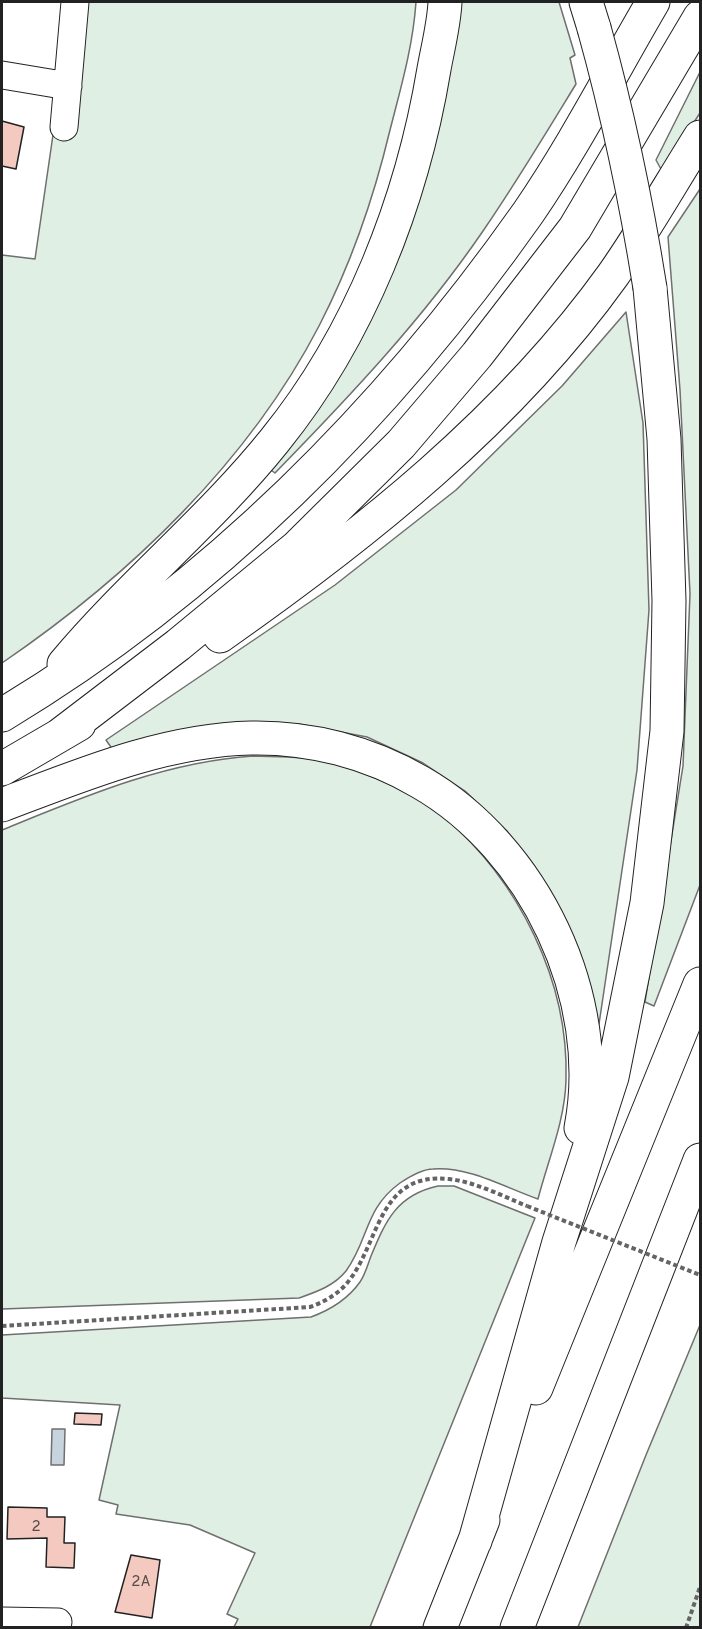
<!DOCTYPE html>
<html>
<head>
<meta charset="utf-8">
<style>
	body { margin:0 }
	#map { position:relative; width:702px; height:1629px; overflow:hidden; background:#fff; font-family:Overpass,sans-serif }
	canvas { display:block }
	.frame { position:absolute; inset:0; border:3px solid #222; pointer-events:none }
</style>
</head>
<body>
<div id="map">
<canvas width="702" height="1629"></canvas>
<div class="frame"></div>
</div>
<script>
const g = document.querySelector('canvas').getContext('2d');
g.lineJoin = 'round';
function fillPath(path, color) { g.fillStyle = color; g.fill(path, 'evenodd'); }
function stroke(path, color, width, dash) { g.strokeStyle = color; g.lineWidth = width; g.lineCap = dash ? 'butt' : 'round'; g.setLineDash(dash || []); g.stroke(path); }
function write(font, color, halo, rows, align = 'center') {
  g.font = font + ' Overpass,sans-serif'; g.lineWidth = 4.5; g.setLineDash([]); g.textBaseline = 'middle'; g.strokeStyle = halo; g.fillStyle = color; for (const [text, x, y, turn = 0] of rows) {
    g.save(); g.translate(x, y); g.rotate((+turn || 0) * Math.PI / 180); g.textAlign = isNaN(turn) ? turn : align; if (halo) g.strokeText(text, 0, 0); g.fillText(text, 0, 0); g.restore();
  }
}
const green = new Path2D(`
	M86,2H416C413,46 401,87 390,130C374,197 351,264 319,326C248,463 128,577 2,663V255L35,259L54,128Z
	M450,2H559L575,55L570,58L576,84C546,133 516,183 483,231C423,319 349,397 275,473L268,468L330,374Z
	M700,72V113L662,171L656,160Z
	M700,189V885L654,1006L645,1002L683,766L690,594L680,390L668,237Z
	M626,312L643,423L649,610L637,770L599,1024L592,1021L539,881L507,831L465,791L423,763L367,737L299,724L113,750L106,740L335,585L456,490L562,386Z
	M253,756C279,757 309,756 334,763C372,775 413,792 444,817C519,881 569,981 566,1080C565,1121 548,1160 538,1199C506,1188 468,1166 433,1169C422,1169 409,1177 400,1183C364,1209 369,1240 346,1271C334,1286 316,1292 299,1298L2,1309V830C83,797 164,762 253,756Z
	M438,1186H454L535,1218L370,1627H234L238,1619L227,1614L255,1553L190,1525L116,1514L118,1505L99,1500L120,1405L2,1398V1335L311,1317C330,1310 348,1299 360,1282C365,1275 368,1264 371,1256C386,1220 397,1195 438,1186Z
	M700,1325V1627H578L646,1455Z`);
fillPath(green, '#e0efe3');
stroke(green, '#6f6f6f', 1.5);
const water = new Path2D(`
	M52,1429H65L64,1465H51Z`);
fillPath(water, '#c7d3dd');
stroke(water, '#6f6f6f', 1.5);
const building = new Path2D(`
	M2,121L24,127L16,169L2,166Z
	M75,1413L102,1414L101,1425L74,1424Z
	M8,1507L47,1508V1517H65L64,1543H75L74,1568L46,1567L47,1538L7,1539Z
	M131,1555L160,1560L152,1618L115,1612Z`);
fillPath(building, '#f3c9c0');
stroke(building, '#222', 1.5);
const minor = new Path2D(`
	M2,75L68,86
	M64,127L75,2
	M2,1621L58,1622`);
const highway = new Path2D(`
	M586,2L594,28
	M220,636C364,535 509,420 613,275C644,231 671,183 700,137
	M64,664C130,585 211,520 275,440C360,335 412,201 434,69C438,47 444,24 445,2
	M2,715C212,589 387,413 528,213C574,146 612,72 653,2
	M60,735L178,645L297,547L401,444L477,355L575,228L700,17
	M2,769L79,724
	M2,805C81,775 164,740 251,738C310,737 369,752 420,782C535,848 606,998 581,1128
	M536,1388L700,984
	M475,1541L559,1242L612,1077L647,903L667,731L669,601L664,439L650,288
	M440,1628L483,1520
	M517,1628L700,1160`);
stroke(minor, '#222', 29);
stroke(highway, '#222', 35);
stroke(new Path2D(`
	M2,1326L310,1307C327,1301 341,1292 351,1278C380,1238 380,1172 449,1179C476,1182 502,1196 527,1206
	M686,1628L700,1587`), '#646464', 4, [4.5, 3]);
stroke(minor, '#fff', 27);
stroke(highway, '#fff', 33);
const highwayBridge = new Path2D(`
	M594,28C618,114 636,200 650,288`);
stroke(highwayBridge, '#222', 35, []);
stroke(new Path2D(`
	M527,1206L700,1275`), '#646464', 4, [4.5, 3]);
stroke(highwayBridge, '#fff', 33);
write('15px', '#564c4a', null, [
	["2",36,1528],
	["2A",141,1583]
]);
</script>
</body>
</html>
